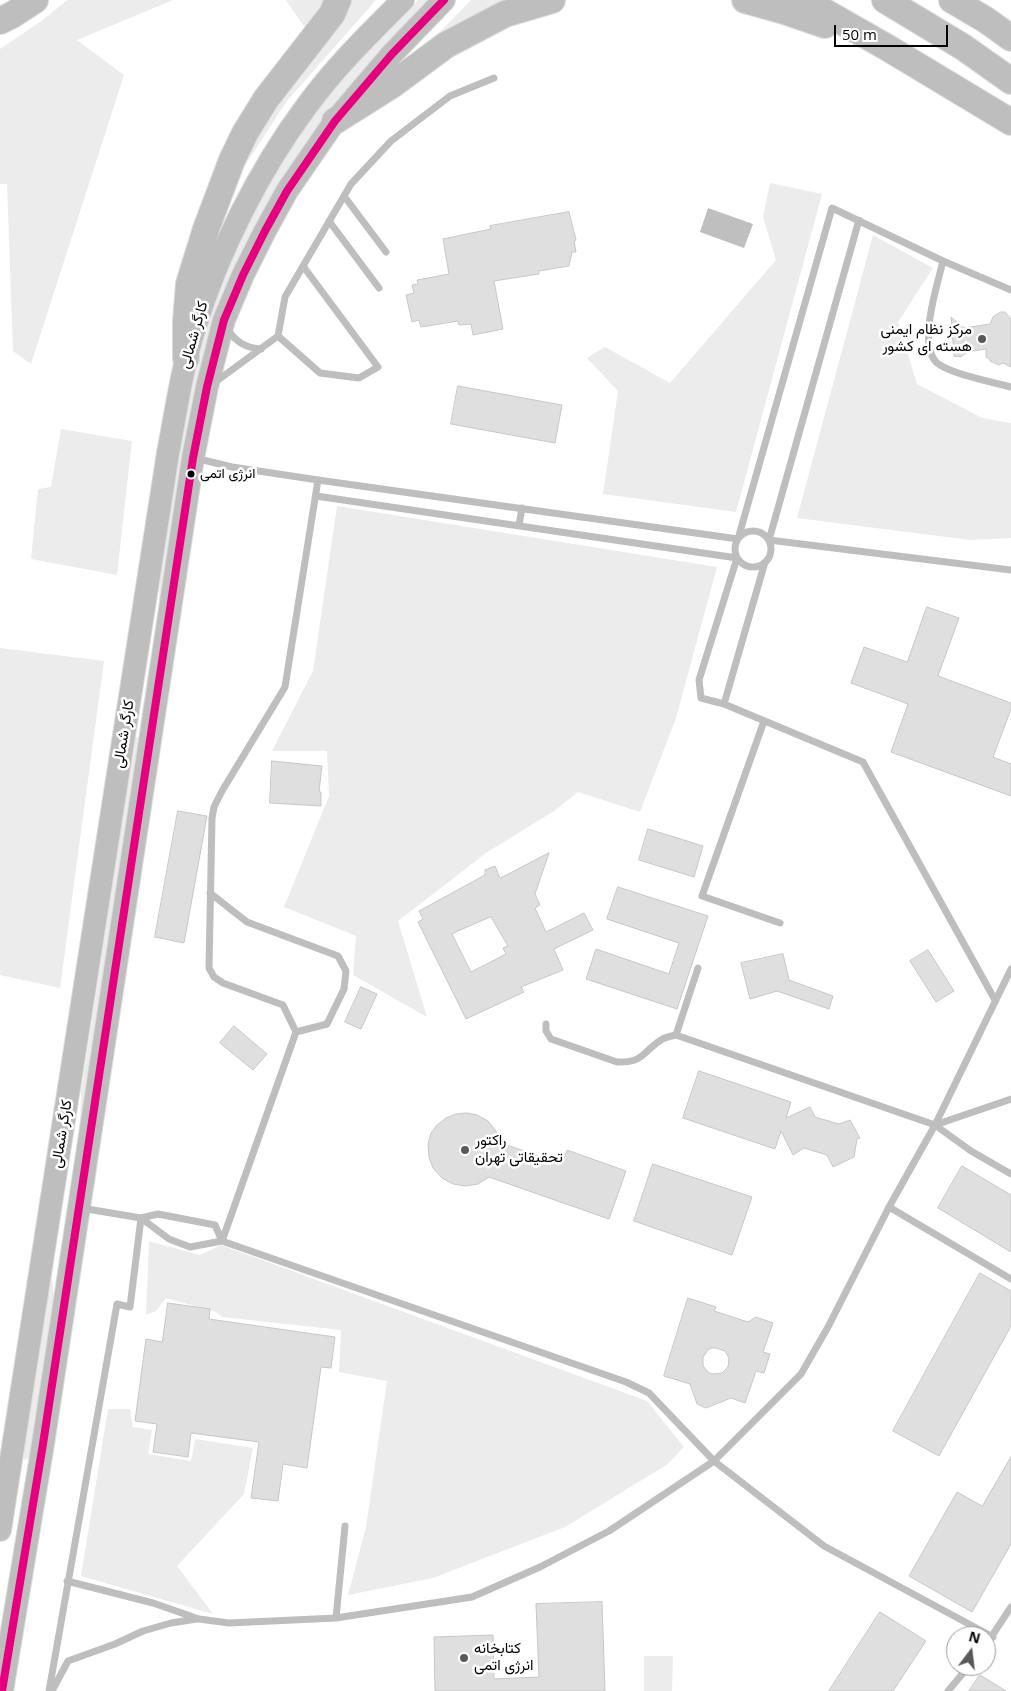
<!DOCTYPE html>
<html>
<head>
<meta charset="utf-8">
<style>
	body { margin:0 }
	#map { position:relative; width:1011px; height:1691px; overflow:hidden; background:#fff; font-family:"Open Sans",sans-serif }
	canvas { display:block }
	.north { position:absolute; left:946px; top:1626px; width:50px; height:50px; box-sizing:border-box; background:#fff; border:1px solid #999; border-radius:50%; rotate:15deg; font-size:14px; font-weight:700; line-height:20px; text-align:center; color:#000 }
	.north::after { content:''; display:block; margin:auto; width:18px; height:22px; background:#595959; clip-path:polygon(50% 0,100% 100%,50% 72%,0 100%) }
	.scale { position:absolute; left:834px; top:25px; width:114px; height:22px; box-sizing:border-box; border:2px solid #000; border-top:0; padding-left:6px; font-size:15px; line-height:18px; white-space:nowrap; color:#000; -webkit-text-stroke:4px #fff; paint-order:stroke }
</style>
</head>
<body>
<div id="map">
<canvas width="1011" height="1691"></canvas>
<div class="north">N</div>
<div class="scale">50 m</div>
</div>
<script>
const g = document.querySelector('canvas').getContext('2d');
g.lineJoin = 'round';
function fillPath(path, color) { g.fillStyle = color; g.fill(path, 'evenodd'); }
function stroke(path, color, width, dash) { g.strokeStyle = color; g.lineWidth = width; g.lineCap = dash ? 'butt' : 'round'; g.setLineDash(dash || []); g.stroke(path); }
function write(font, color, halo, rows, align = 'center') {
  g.font = font + ' "Open Sans",Vazirmatn,sans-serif'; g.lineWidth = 5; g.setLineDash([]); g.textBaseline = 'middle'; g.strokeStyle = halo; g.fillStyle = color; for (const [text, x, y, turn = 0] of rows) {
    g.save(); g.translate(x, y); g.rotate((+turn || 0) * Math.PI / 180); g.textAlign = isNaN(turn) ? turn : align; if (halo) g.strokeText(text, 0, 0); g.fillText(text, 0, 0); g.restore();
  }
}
fillPath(new Path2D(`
	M67,0H173L77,40L124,75L31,364L13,351L7,184H0V49L43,20Z
	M286,0H328L311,29L303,25Z
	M345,0H376L287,101L242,170L223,207L235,169Z
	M418,0H432L245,249L159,612L160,558L189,384L218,287L246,226L277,167L314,114L346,74Z
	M471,0H531L437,35Z
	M770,183L822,194L736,512L603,494L618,391L587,358L605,347L670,383L776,260L763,217Z
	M873,235L933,268L898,322L917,384L982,418L1011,423V538L970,540L797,518Z
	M61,429L132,441L117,575L31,559L38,489L51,487Z
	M337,506L717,567L676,718L640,812L578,792L554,811L486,853L398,921L427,1017L353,975L356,936L284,907L329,796L327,751H272L313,671Z
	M0,648L104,661L60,988L0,975Z
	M135,737L146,739L80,1127L81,1092Z
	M149,1241L200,1255L221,1245L647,1401L684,1447L668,1464L565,1527L433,1578L348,1595L366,1527L387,1381L339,1372L341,1330L222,1317L216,1312L166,1298L156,1311L146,1315Z
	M52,1276L54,1302L31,1456L25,1460L21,1455L47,1279Z
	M108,1409H130L133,1427L152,1430L148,1454L191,1461L195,1439L253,1448L244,1494L177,1566L213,1614L81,1576Z
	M644,1656H673L672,1691H644Z`), '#ececec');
fillPath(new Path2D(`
	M708,208L753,224L744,248L700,232Z`), '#bfbfbf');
const building = new Path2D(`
	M569,212L576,240L574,241L576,252H572L569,266L539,271V274L494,281L503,329L473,335L471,324L459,325L458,321L421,327L419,320L412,322L406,295L414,293L412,285L418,284L417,280L449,274L443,239L491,229L490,226Z
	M1001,312H1005L1011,319V367L1003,363L999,365L990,361V359L986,357V349L967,352L961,357L954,356L951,317L964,328L990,324L993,317Z
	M458,386L562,405L555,443L451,424Z
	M927,607L959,618L938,676L1011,703V709L993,757L1011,764V796L891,752L908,704L851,683L864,647L907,662Z
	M272,761L322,766L319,792H321V806L270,803Z
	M178,811L207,816L184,943L155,937Z
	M648,829L703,846L694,877L639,860Z
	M549,853L535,894L540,905L535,908L546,932L584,913L593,930L554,949L563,970L521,987L524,992L466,1019L418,922L423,919L419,911L485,875V870L495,866L500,878ZM491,917L508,946L503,948L506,954L471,972L452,934Z
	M618,887L708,916L677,1009L586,979L596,949L669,974L679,943L607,919Z
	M928,950L954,991L936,1002L910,961Z
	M783,954L789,980L833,996L829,1009L777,991L750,999L741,963Z
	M361,987L377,994L361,1029L345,1022Z
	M234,1026L267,1054L253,1070L220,1043Z
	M699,1071L791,1102L786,1118L810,1107L815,1117L839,1124L850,1120L860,1138L857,1139L854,1157L833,1167L827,1155L804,1148L793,1155L781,1131L775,1149L683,1118Z
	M467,1113L477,1115L488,1121L496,1131L501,1143L562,1164L567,1150L626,1171L609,1219L489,1177L478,1184L465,1186L453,1184L442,1178L433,1168L429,1157L428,1144L431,1133L437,1125L446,1118L456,1114Z
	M653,1164L752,1197L732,1255L634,1221Z
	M962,1166L1011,1195V1252L938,1208Z
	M980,1273L1011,1291V1326L939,1456L893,1431Z
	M688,1298L716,1307L714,1311L748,1322L756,1317L773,1323L763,1352L770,1354L764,1373L756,1371L745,1403L731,1398L706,1408L697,1404L690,1384L664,1376ZM712,1348H716L725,1351L729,1358L728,1367L722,1373L713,1374L709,1373L703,1366V1357L708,1350Z
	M168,1303L210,1309L209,1319L335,1337L331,1368L321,1367L307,1468L283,1464L278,1501L251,1498L259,1442L191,1433L188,1457L153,1452L157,1424L135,1421L146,1339L162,1342Z
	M1011,1457V1544L972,1612L909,1576L957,1492L982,1506Z
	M602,1602L605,1691H435L434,1637L493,1635L494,1679L539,1677L536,1604Z
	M880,1612L926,1641L893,1691H829Z
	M980,1675L1006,1691H969Z`);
fillPath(building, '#dfdfdf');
stroke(building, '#c7c7c7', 1);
const primary = new Path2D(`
	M0,1530L168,453C176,411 182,368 195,327C218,252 259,170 306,107C334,68 369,34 403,0
	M2,1691L43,1444L193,458L207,387L224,320L243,275L265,231L287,191L335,121L392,54L444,0`);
const highway = new Path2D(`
	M745,0L784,11L825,25
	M804,0L888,48L1011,122
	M885,0L963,47L1011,81
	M952,0L986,20L1011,38
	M0,21L12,15L35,0
	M335,121L392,85L446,45L505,14L552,0
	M186,358V321L189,284L206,229L232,160L245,133L266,99L332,14L338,0`);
stroke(primary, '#dbdbdb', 24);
stroke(highway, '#dbdbdb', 28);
stroke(new Path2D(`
	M344,196L386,252
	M859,220L769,540L1011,570
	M329,221L379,288
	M943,261C938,283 917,345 937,363C951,374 992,382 1011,387
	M303,266L351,184L391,141L450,96L494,78
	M227,329C236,342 246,348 261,349
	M214,383L278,336L320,373L359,378L378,367L303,266L285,297L278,336
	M195,458L232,467L318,480L738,539L832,208L943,261L1011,290
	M318,480L285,687L222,791L214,807L212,818L209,968L214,977L223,983L283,1005L296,1032L222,1241L626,1382L649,1393L714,1461L824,1546L993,1637
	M316,496L737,558L699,680L701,698L724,704L863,762L995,1000
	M519,525L522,508
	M735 549a18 18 0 1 1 36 0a18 18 0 1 1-36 0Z
	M724,704L765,562
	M764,721L702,896L780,923
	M210,893L247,922L338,956L346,971L344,989L327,1024L296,1032
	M546,1024V1031L551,1039L617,1062C644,1063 642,1052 661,1040C665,1037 671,1036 676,1035L935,1125L971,1151L1011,1174
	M676,1035L698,968
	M935,1125L1011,1099
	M889,1207L1011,1279
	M81,1208L141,1218L158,1214L215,1225L222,1241L190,1247L169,1239L141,1218
	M67,1581L153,1603L199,1619L229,1623L336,1618L472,1597L540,1567L609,1531L714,1461L801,1374L828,1327L889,1207L935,1125L1011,969
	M336,1618L345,1526
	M986,1645L1011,1607
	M49,1691L117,1304L130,1307L141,1218
	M52,1691L68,1661L115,1644L143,1631L171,1623L197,1619
	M948,1691L969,1666`), '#bebebe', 7);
stroke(primary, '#bebebe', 22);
stroke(highway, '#bebebe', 26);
stroke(new Path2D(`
	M2,1691L43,1444L193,458L207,387L224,320L243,275L265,231L287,191L335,121L392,54L444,0`), '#e5007d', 8);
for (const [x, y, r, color] of [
	[982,339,5,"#595959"],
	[191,474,4.5,"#000"],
	[465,1150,5,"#595959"],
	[464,1658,5,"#595959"]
]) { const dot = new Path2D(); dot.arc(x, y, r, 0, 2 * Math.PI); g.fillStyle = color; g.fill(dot); stroke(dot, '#fff', 2); }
write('14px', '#000', '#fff', [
	["انرژی اتمی",200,474]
], 'left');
write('15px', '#000', '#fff', [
	["مرکز نظام ایمنی",972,330,"right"],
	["هسته ای کشور",972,347,"right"],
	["راکتور",475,1141],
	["تحقیقاتی تهران",475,1158],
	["کتابخانه",474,1649],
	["انرژی اتمی",474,1666]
], 'left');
write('15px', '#000', '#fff', [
	["کارگر شمالی",194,335,-74],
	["کارگر شمالی",124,734,-81],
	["کارگر شمالی",62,1134,-81]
]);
</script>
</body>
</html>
